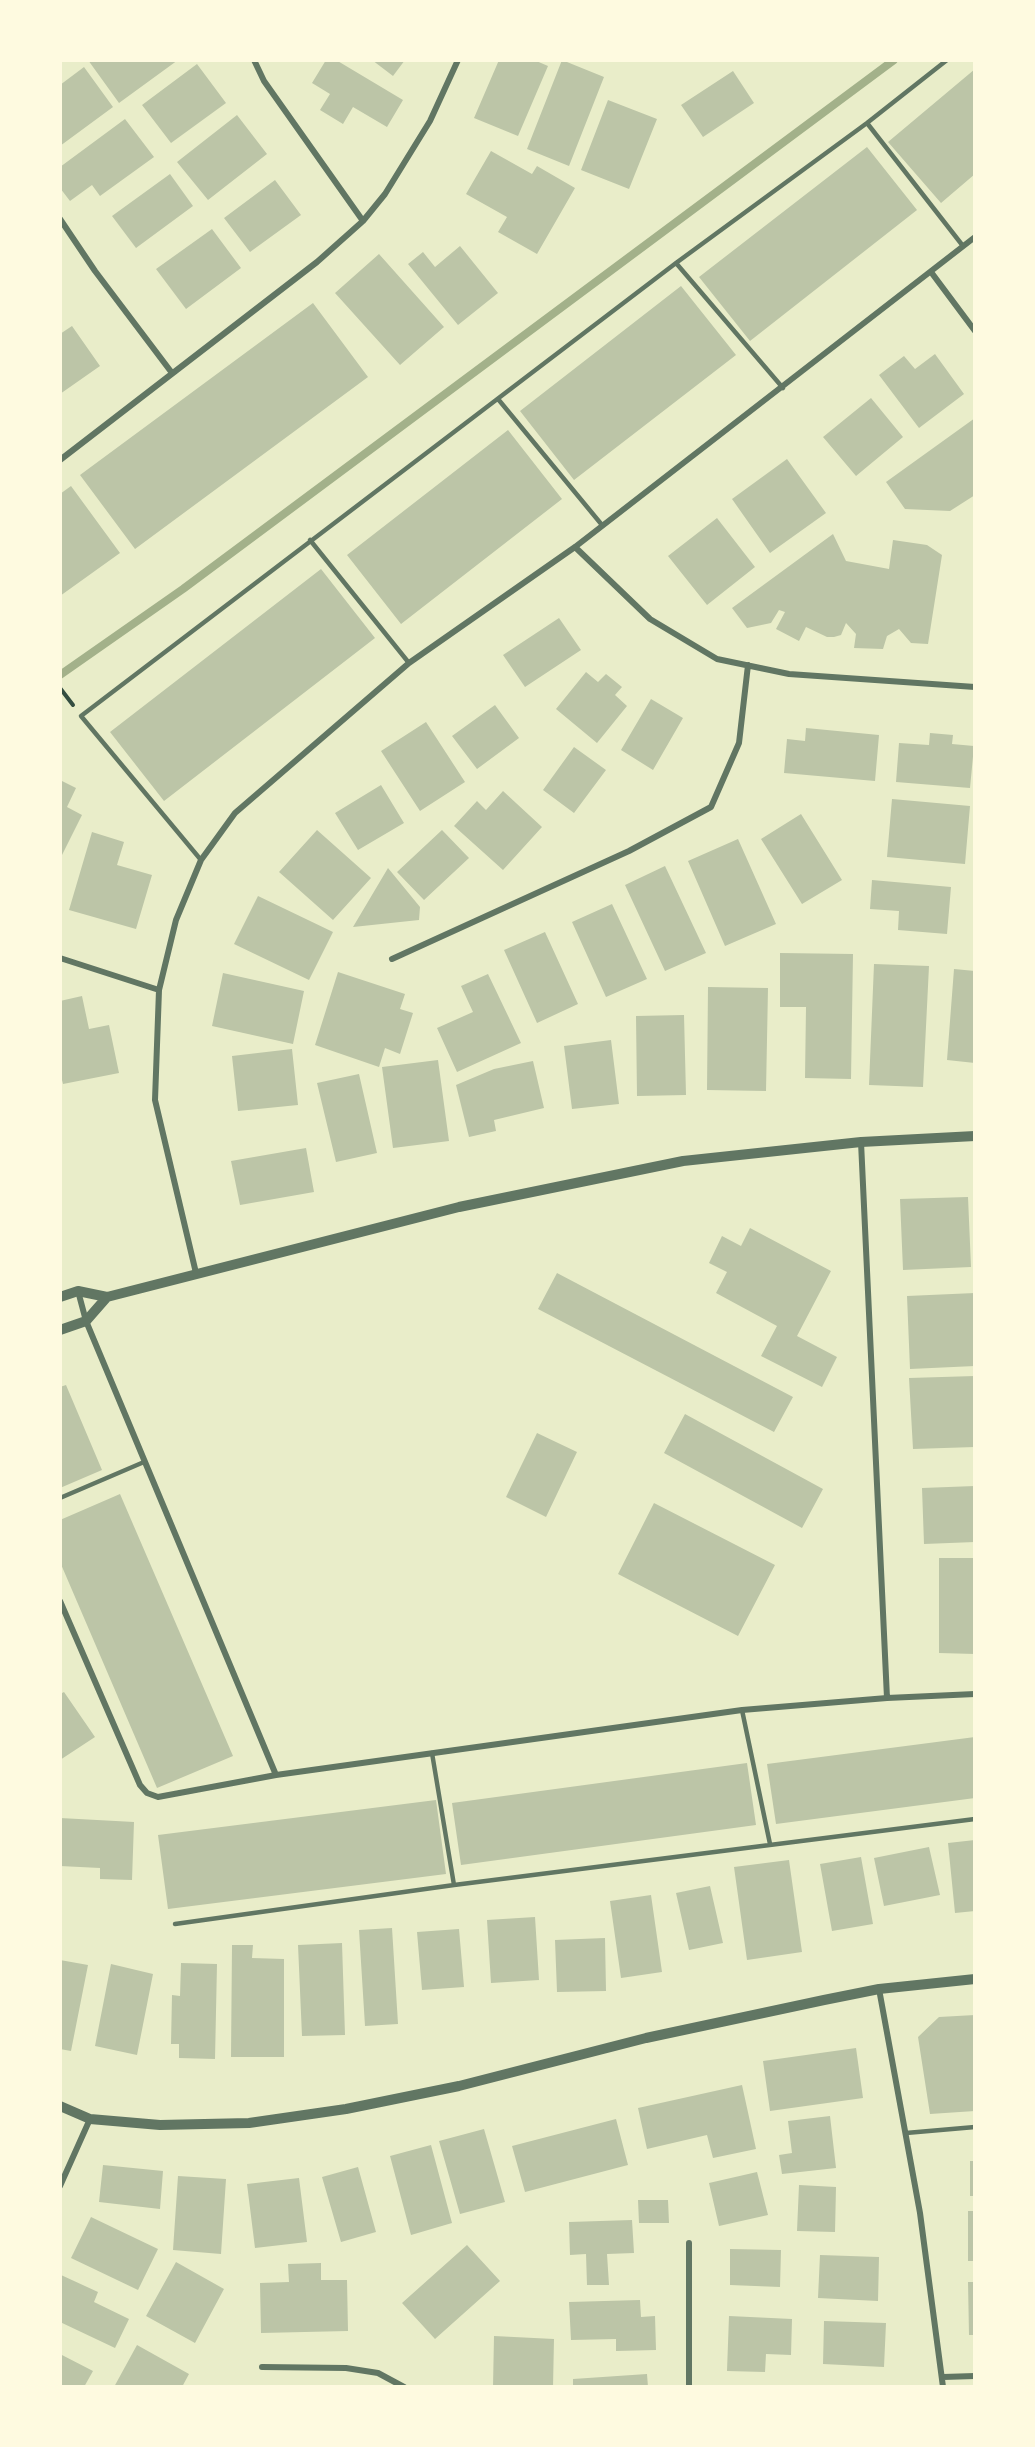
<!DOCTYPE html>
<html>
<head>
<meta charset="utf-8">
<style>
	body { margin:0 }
	#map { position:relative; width:1035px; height:2447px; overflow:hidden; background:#e9edc9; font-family:"Space Grotesk",sans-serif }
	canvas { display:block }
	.frame { position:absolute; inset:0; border:62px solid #fefae0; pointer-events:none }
</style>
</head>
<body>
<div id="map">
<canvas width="1035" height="2447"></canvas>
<div class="frame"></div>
</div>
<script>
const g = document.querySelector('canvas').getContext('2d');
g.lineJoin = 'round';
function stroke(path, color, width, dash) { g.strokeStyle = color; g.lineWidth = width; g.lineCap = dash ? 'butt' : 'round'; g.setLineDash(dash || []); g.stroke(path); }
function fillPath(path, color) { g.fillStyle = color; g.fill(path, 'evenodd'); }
stroke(new Path2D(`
	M60,675L183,589L894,60`), '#a3b18a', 8);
fillPath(new Path2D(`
	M88,60H178L119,103Z
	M326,60H336L403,100L387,127L353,107L343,124L320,110L330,94L312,83Z
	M372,60H405L393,76Z
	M499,60H534L548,66L518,136L474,118Z
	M562,60L604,77L569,166L527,149Z
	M197,64L226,103L171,143L142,105Z
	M84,67L113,107L60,146V85Z
	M975,69V174L941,203L888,142Z
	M733,71L754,103L703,137L681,105Z
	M608,100L657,119L629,189L581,170Z
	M237,115L267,154L208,200L177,162Z
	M125,119L154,157L100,196L92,185L70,201L60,188V167Z
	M867,147L917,210L750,341L699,277Z
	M491,151L532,174L537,166L575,188L537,254L498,232L507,217L466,194Z
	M170,174L193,206L136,248L112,216Z
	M275,180L301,215L250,252L224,218Z
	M212,229L241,268L186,309L156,269Z
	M460,246L498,293L458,325L408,264L423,252L435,267Z
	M379,254L444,327L400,365L335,293Z
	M681,286L736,355L574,480L520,411Z
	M313,303L368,377L135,549L80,475Z
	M72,326L100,366L60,394V334Z
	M935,354L964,394L919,428L879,375L904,356L915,369Z
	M871,398L903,437L856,476L823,437Z
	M975,418V495L950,511L905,509L886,482Z
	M508,430L562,499L401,624L347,555Z
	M787,459L826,513L770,553L732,499Z
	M71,486L120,553L60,596V494Z
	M717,518L755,567L707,605L668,556Z
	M833,534L846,561L889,569L893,540L927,545L942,555L928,644L911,643L899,629L887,636L883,649L854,648L856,634L846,623L841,635L834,637H827L806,627L799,641L776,629L785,612L779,610L771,623L747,628L732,608Z
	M321,569L375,638L164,801L110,732Z
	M559,618L581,650L525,687L503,655Z
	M586,672L598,682L606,674L622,687L615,695L627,706L597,743L556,709Z
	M651,699L683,718L653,770L621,750Z
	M495,705L519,738L477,769L452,736Z
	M426,722L465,782L420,811L381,751Z
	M806,728L879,735L875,781L784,773L787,739L805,741Z
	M930,733L953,735L952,744L974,746L970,788L896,782L899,743L929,745Z
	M574,747L606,770L574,813L543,790Z
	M60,780L76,788L67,807L82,815L60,859Z
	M381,785L404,823L358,850L335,813Z
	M503,791L542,827L503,870L454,826L477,801L486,810Z
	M892,799L970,806L965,864L887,857Z
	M801,814L842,880L802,904L761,839Z
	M317,830L371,878L333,920L279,872Z
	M442,830L469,858L424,900L397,872Z
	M92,832L124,842L117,865L152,875L136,929L69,910Z
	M738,839L776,924L725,946L688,861Z
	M665,866L706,953L665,971L625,885Z
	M388,868L420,907L419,920L353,927Z
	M872,880L951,887L947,934L898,930L899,911L870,909Z
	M258,896L333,932L309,980L234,944Z
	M612,904L647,979L606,997L572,922Z
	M545,932L578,1004L537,1023L504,950Z
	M780,953L853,954L851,1079L805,1078L806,1007H780Z
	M874,964L929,966L923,1087L869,1085Z
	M954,969L975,971V1063L947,1060Z
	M338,972L405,994L400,1009L413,1013L400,1054L385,1048L379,1067L315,1045Z
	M223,973L304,991L293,1044L212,1026Z
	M488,974L521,1043L457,1072L437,1028L473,1012L461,986Z
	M708,987L768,988L766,1091L707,1090Z
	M82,996L89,1029L109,1025L119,1073L63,1084L60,1072V1001Z
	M684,1015L686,1095L637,1096L636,1016Z
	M611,1040L619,1104L572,1109L564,1046Z
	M292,1049L298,1105L238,1111L232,1056Z
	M438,1060L449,1141L393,1148L382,1067Z
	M533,1061L544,1108L494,1120L496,1131L469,1137L456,1085L494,1069Z
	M359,1074L377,1153L336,1162L317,1083Z
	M306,1148L314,1192L240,1205L231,1161Z
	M968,1197L971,1267L903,1270L900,1199Z
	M750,1228L831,1271L797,1336L837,1357L822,1387L761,1356L777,1326L716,1293L727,1272L709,1263L722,1236L741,1246Z
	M557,1273L793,1397L774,1432L538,1309Z
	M975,1293V1366L910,1369L907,1296Z
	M975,1376V1447L913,1449L909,1378Z
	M66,1385L102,1470L60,1488V1387Z
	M685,1414L823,1489L802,1528L664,1453Z
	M537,1433L577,1452L546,1517L506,1497Z
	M975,1486V1542L924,1544L922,1488Z
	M120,1494L233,1756L157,1788L60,1562V1520Z
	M654,1503L775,1565L738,1636L618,1574Z
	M939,1558H975V1654L939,1653Z
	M64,1692L95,1737L60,1760V1694Z
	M975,1737V1798L776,1824L767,1764Z
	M747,1763L756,1825L461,1865L452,1803Z
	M436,1800L446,1874L168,1909L158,1835Z
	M60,1818L134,1822L132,1880L100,1879V1868L60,1866Z
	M975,1840V1911L955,1913L948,1843Z
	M929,1847L940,1895L884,1906L874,1858Z
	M861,1857L873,1924L832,1931L820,1864Z
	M789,1860L802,1952L747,1960L734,1867Z
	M710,1886L723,1943L689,1950L676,1893Z
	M651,1895L662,1972L621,1978L610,1901Z
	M535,1917L539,1980L491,1983L487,1920Z
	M392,1928L398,2024L365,2026L359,1930Z
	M459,1929L464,1987L422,1990L417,1932Z
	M605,1938L606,1991L557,1992L555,1940Z
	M342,1943L345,2035L302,2036L298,1945Z
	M232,1945H253L252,1958L284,1959V2057H231Z
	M60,1960L88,1965L71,2051L60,2049Z
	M181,1963L217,1964L215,2059L179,2058V2044H171L172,1995L180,1996Z
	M111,1964L153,1974L137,2055L95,2046Z
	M975,2015V2111L930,2114L918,2037L939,2017Z
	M856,2048L863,2098L770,2111L763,2061Z
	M742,2085L756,2149L713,2158L707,2135L647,2149L638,2108Z
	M830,2116L836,2168L782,2174L779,2155L792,2153L788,2121Z
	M616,2119L628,2165L525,2192L512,2146Z
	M484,2129L505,2202L460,2214L439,2141Z
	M431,2145L452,2223L411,2235L390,2156Z
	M970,2161H975V2196H970Z
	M103,2165L163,2171L160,2209L99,2202Z
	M358,2167L376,2232L341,2242L322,2177Z
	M757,2172L768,2215L719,2226L709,2183Z
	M178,2176L226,2179L221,2254L173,2250Z
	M299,2178L307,2242L255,2248L247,2184Z
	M799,2185L836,2187L835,2232L797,2231Z
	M638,2200H668L669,2223H639Z
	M968,2211H975V2261H968Z
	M91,2217L158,2249L138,2290L71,2258Z
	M632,2220L634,2253L607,2254L609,2285H587L586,2254L570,2255L569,2222Z
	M467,2245L500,2281L435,2339L402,2303Z
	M730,2249L781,2250L780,2287L730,2285Z
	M820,2255L879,2257L878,2301L818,2298Z
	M176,2262L224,2289L195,2343L146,2316Z
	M321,2263V2280H347L348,2331L261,2333L260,2283L289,2282L288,2264Z
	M61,2275L98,2292L94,2302L129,2319L115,2348L60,2322Z
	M968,2282H975V2335H969Z
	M640,2300L641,2317L655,2316L656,2350L616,2351V2339L571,2340L569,2302Z
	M729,2316L792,2319L791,2355L766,2354L765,2372L727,2371Z
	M824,2321L886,2323L884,2367L823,2364Z
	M494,2336L554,2339L553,2387H493Z
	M137,2345L189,2374L182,2387H114Z
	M60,2354L93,2371L84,2387H60Z
	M647,2374L648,2387H573V2379Z`), '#bcc5a7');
stroke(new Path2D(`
	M60,688L73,705`), '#344e41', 4);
stroke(new Path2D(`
	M867,123L963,246
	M676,263L783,388
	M498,399L602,525
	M310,540L409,663
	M201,860L81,716L676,263L867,123L947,60
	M60,1498L144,1462
	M742,1710L770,1844
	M432,1753L454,1885
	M175,1924L454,1885L975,1819
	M906,2133L975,2127`), '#617663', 4.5);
stroke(new Path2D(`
	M254,60L264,81L363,221
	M60,219L95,271L172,373
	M931,272L975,331
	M60,460L317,262L363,221L385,194L430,121L458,60
	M575,547L650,619L717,659L789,674L975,687
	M60,958L159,990
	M392,959L629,851L711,807L739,743L748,665
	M861,1142L887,1698
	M196,1273L155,1100L159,990L176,920L201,860L235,813L409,663L575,547L975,237
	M78,1291L86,1321L276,1775
	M60,1601L140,1785L147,1793L158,1797L276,1775L742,1710L887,1698L975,1694
	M879,1989L920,2213L943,2387
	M60,2186L90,2119
	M689,2243V2387
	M262,2367L346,2368L378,2373L404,2387
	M943,2377L975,2376`), '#617663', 6);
stroke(new Path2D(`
	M60,1297L78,1291L107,1297L459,1207L683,1161L861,1142L975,1136
	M60,1330L86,1321L107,1297
	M60,2106L90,2119L160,2125L249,2123L346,2109L459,2086L646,2038L824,2000L879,1989L975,1979`), '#617663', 10);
</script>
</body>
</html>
